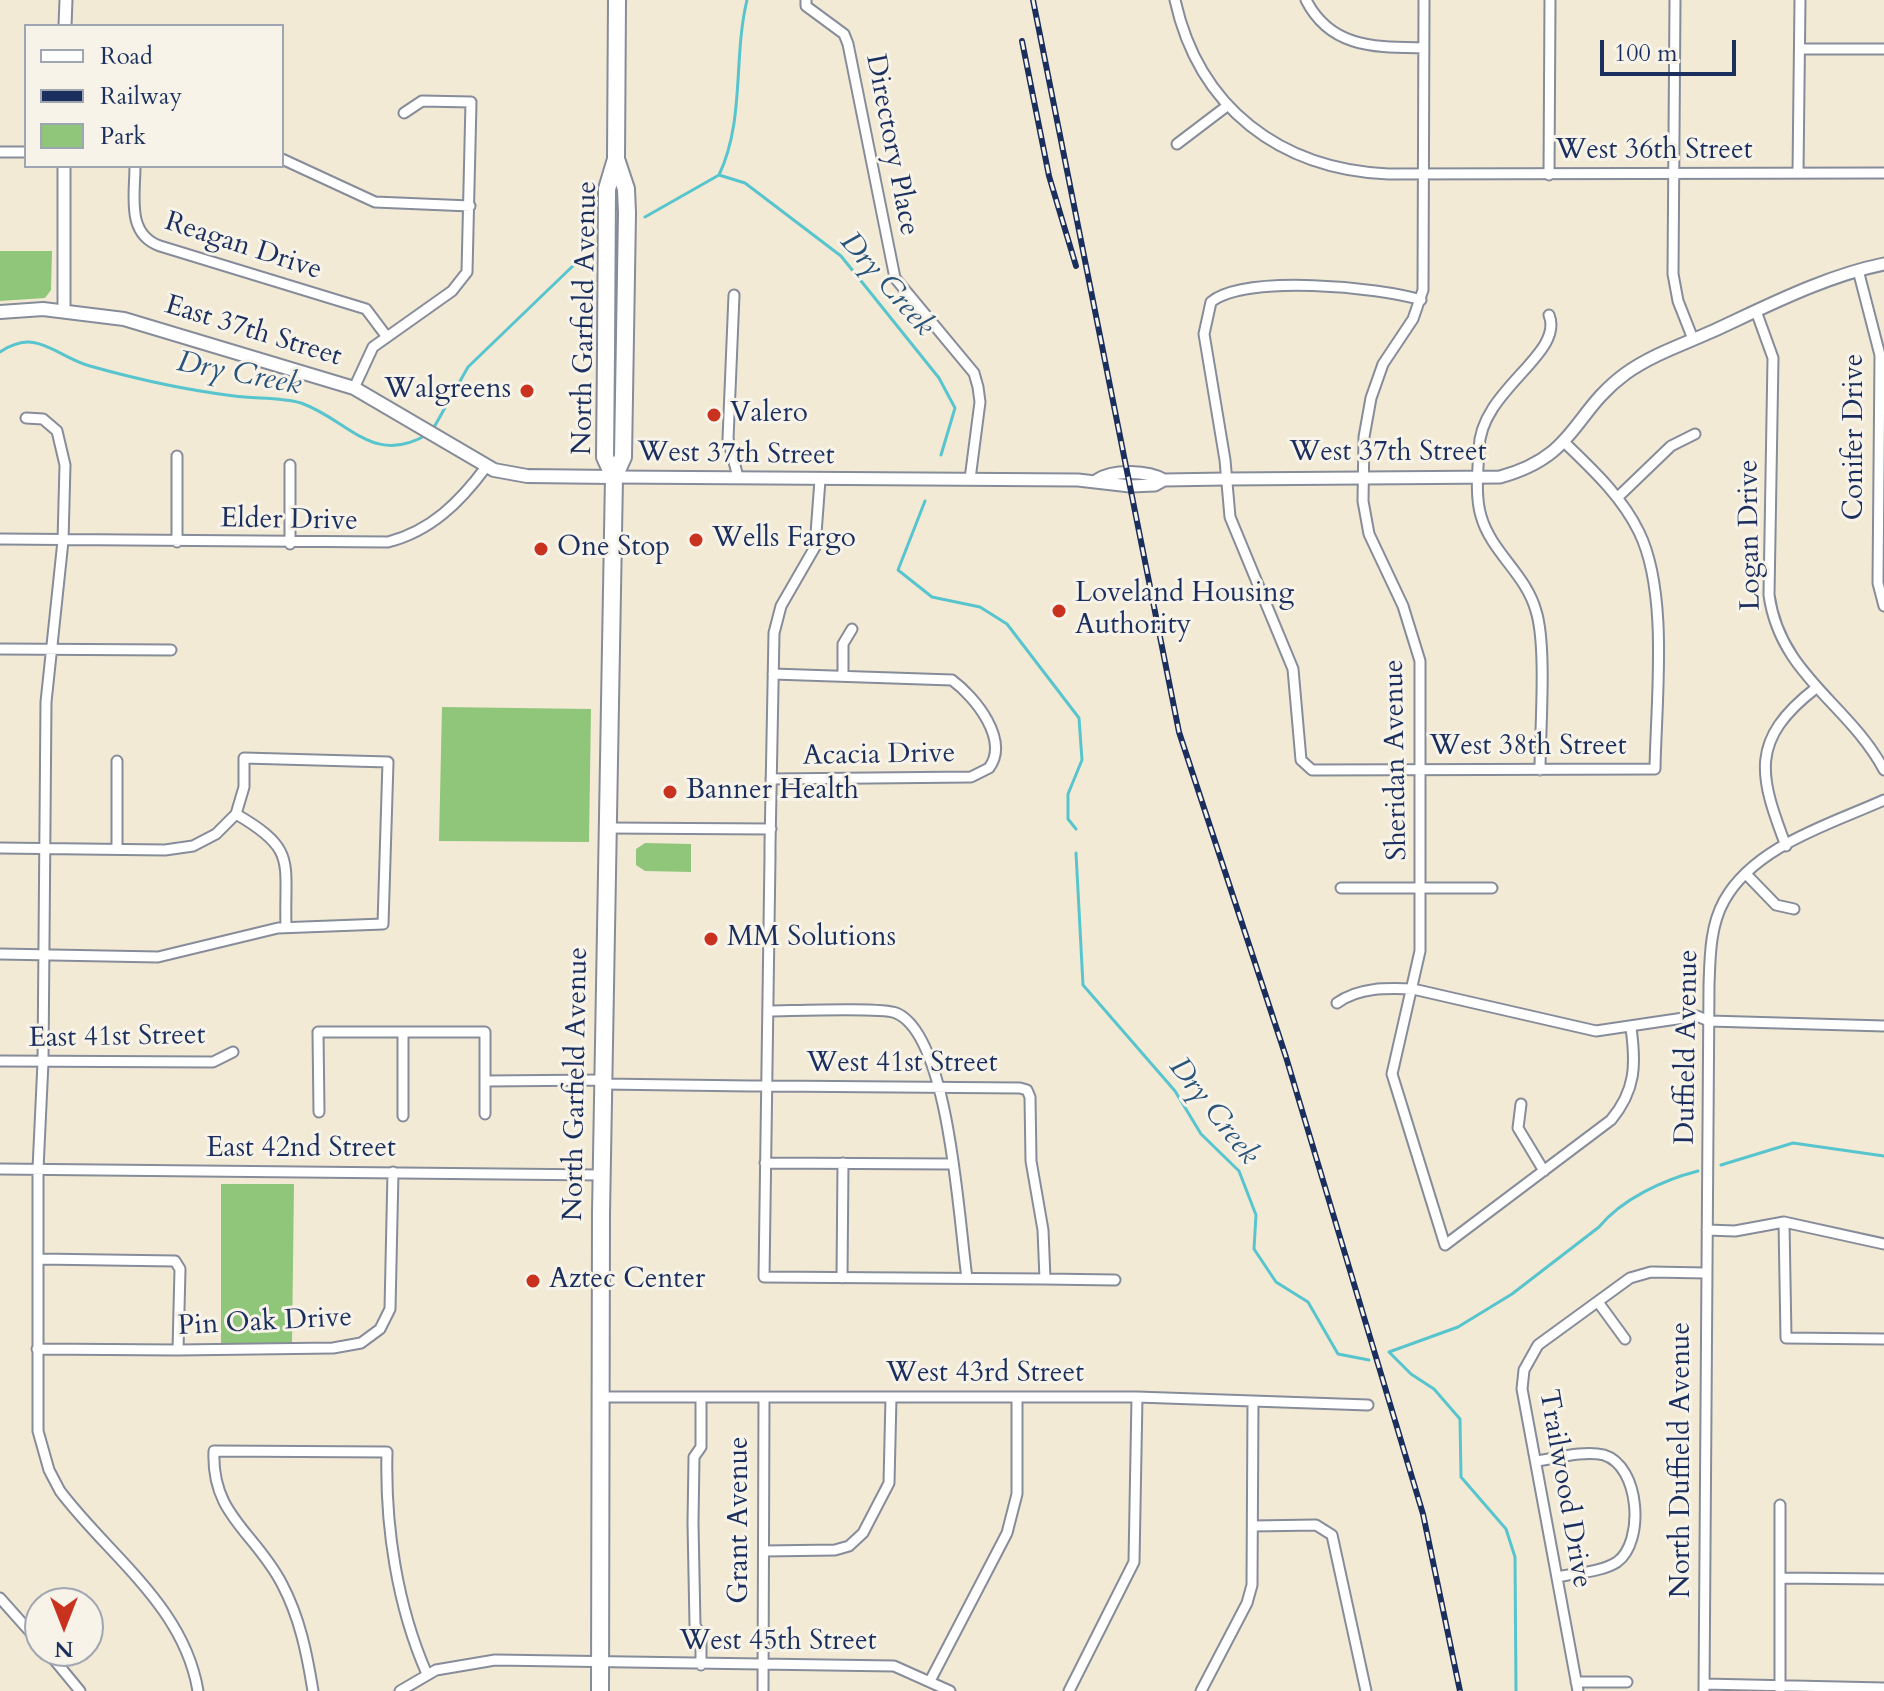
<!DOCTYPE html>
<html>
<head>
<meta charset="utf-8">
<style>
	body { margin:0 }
	#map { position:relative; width:1884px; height:1691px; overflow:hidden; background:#f2ead5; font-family:Cardo,serif }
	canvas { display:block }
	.legend { position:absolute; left:24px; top:24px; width:260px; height:144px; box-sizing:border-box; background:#f7f3e8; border:2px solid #9fa5b1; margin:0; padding:10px 14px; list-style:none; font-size:24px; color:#1b2f5e }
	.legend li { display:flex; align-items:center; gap:16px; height:40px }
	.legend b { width:40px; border:2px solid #9fa5b1 }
	.north { position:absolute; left:24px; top:1587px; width:80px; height:80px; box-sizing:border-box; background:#f7f3e8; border:2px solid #9fa5b1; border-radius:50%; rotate:180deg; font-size:22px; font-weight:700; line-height:32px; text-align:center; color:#1b2f5e }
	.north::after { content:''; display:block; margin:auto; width:28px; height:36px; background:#c8321e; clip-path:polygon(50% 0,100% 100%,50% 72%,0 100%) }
	.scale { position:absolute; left:1600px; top:40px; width:136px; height:36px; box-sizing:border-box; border:4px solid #1b2f5e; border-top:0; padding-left:10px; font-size:24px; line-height:28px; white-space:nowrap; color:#1b2f5e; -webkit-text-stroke:6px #f7f3e8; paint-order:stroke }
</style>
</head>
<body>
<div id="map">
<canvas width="1884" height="1691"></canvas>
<ul class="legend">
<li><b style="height:10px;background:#fff"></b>Road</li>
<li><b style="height:10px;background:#1b2f5e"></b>Railway</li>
<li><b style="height:22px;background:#90c679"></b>Park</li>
</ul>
<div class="north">N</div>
<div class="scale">100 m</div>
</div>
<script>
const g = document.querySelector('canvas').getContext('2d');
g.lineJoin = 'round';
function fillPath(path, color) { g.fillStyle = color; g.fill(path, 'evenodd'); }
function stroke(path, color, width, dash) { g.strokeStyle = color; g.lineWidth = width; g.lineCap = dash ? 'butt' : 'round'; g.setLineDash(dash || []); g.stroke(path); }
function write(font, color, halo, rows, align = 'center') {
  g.font = font + ' Cardo,serif'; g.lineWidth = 6; g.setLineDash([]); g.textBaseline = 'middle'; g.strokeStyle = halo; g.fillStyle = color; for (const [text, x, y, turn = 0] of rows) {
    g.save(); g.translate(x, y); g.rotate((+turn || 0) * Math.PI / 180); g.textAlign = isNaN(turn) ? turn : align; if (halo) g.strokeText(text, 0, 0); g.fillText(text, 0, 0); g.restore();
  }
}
fillPath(new Path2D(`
	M0,251H52L51,290L45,298L0,301Z
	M442,707L591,709L589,842L439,841Z
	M645,843L691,844V872L645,871L636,865V849Z
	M221,1184H294L292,1343H221Z`), '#90c679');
stroke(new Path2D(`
	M719,175C745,120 733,58 747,0
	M645,217L719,175L745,183L841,256L939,378L955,408L941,455
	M0,352C38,327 54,356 90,366C136,379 186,390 234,396C255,399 281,397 301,403C349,420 373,467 428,434
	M433,429L468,367L578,261
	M925,501L898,570L932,597L980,607L1007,624L1079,718L1082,760L1068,794V819L1076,829
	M1076,853L1083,985L1175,1091L1201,1134L1239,1171L1256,1215L1254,1249L1276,1282L1308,1302L1338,1354L1369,1360
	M1721,1165L1793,1143L1884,1156
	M1516,1691L1515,1557L1506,1529L1461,1477L1460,1419L1434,1389L1411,1374L1389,1352L1458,1327L1512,1294L1599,1227C1622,1199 1663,1180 1698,1171`), '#58c5ce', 3);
const minor = new Path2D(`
	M806,0V6L844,34L848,44L895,278L974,373L978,387L980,402L970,479
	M1175,0C1199,108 1280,169 1388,174L1884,173
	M1306,0C1331,49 1376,47 1424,48
	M1424,0L1423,290L1413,319L1383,364L1371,398L1364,437L1363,501L1369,534L1403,606L1420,661V951L1392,1074L1445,1245L1611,1120C1636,1090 1636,1064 1631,1028
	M1675,0L1673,274L1678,301L1693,339
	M1800,49H1884
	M1177,144L1227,106
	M0,152H26
	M282,159L375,202L470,206
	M135,166C135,196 126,234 160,246L366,309L387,337
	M1798,173L1800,0
	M1549,175L1550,0
	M1858,270L1880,355L1878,583L1884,606
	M734,295L728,439L738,477
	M1211,302L1204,334L1225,460L1230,517L1293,669L1301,760L1312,770L1655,769C1656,701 1669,593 1639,532C1622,497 1593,470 1565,443
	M1211,302C1245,274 1379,287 1421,300
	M1756,311L1773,358L1769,595C1780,675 1849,704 1884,770
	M354,388L373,347L452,291L467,272L471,102L422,101L404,113
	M26,418L43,419L57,431L65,465L63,541L46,702L43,1062L38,1169V1431L49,1470L60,1491C109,1556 184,1606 198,1691
	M1618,497L1671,446L1695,434
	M0,539L388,542C431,531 460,502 486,467
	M177,542V456
	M290,544V465
	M0,649L171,650
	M843,676V644L852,629
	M1540,770C1540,730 1547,646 1536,611C1526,574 1491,552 1481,516C1475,496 1478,470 1479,449C1480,390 1565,354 1549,315
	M771,779L971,777L989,768C1010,740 975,697 952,680L773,674
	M236,814C298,850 284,861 286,927
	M608,828L771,829
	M1786,846C1759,775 1749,740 1816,688
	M0,848L165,850L193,846L216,834L236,814L244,787V758L388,762L383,924L278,928L158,957L0,954
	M117,849V761
	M1746,874L1776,905L1794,909
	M1341,888H1492
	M1337,1003C1359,987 1387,988 1413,989L1596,1031L1697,1016L1709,1021L1884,1026
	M768,1011C789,1011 882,1007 896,1013C950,1035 959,1224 967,1278
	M403,1032V1116
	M0,1061L213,1062L233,1052
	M486,1081L603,1080
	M603,1084L750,1086H771L1020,1088L1027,1090L1030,1097L1031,1161L1043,1230L1045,1279L764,1277C766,1137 768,997 770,857V845L774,633L781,606L815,547L820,480
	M1521,1104L1518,1128L1544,1171
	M319,1112L318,1032H485V1114
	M765,1163L951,1164
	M0,1169L601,1175
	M1784,1222L1786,1338L1884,1339
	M1707,1230L1735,1231L1784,1222L1884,1244
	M39,1259L175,1261L180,1269L178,1350
	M842,1278L843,1163
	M1045,1279L1115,1280
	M1598,1302L1625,1339
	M37,1349L178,1350L333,1348L361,1343L380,1329L390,1309L393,1172
	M601,1397H1137L1368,1405
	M701,1397V1447L694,1457L693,1523L695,1625L701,1636V1665
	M1537,1461C1557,1458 1584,1450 1604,1455C1640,1466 1645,1542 1617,1562C1602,1572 1575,1573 1557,1577
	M1253,1526L1316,1525L1332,1535L1366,1691
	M764,1551L835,1550L849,1546L863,1533L889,1483L891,1397
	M1781,1578L1884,1579
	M0,1598L40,1643
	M47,1651L80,1691
	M930,1681L1007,1533L1017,1494V1397
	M1576,1682H1627
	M1704,1684L1884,1688
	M313,1691C307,1654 300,1618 282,1584C255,1532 211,1515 214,1451L387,1452C385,1526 397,1606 427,1674
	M400,1691L436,1670L495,1660L894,1666L950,1691
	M763,1691L764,1397
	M1069,1691L1134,1562L1137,1397
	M1201,1691L1247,1603L1252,1585L1253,1402
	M1578,1691L1522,1389L1524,1370L1538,1345L1630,1278L1651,1272L1706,1273
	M1704,1691L1709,985C1710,957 1710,926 1724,901C1754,846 1831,824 1884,800
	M1780,1691V1505`);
const tertiary = new Path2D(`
	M65,26L66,0
	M64,166V311
	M614,477L1078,480L1130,486L1155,485L1164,480L1226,479L1500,477C1577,456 1572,413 1625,374C1651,355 1684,344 1713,331C1767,306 1825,276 1884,264
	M1097,480C1114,469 1148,471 1164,480`);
const secondary = new Path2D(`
	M0,312L43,309L124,319L354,388L494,470L527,476L614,477`);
const trunk = new Path2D(`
	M614,477L605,457L606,353L607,189L616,159L617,0
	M600,1691L601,1213L614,477L623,457L627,213L626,189L616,159`);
stroke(minor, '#868c9a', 13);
stroke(tertiary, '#868c9a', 15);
stroke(secondary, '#868c9a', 16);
stroke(trunk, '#868c9a', 20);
stroke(minor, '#fff', 9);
stroke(tertiary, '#fff', 11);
stroke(secondary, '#fff', 12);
stroke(trunk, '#fff', 16);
const rail = new Path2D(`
	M1033,0L1179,732L1286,1057L1423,1514L1460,1691
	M1022,41L1049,176L1076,266`);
stroke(rail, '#1b2f5e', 6);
stroke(rail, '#f7f3e8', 3, [9]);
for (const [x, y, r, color] of [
	[527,391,8,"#c8321e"],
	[714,415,8,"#c8321e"],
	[696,540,8,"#c8321e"],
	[541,549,8,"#c8321e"],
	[1059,611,8,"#c8321e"],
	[670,792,8,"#c8321e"],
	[711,939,8,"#c8321e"],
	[533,1281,8,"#c8321e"]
]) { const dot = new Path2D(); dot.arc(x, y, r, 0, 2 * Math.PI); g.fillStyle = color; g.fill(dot); stroke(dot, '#f7f3e8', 3); }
write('28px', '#1b2f5e', '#f7f3e8', [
	["Directory Place",891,145,79],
	["West 36th Street",1654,152],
	["Reagan Drive",243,247,18],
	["North Garfield Avenue",586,318,-89],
	["East 37th Street",253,332,17],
	["Conifer Drive",1856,437,-90],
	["West 37th Street",1388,454],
	["West 37th Street",736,455,1],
	["Elder Drive",289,521,1],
	["Logan Drive",1751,535,-91],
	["West 38th Street",1528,748],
	["Acacia Drive",879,756,-1],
	["Sheridan Avenue",1397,760,-91],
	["East 41st Street",117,1038,-1],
	["Duffield Avenue",1688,1047,-89],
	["West 41st Street",902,1065],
	["North Garfield Avenue",577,1084,-89],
	["East 42nd Street",301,1150],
	["Pin Oak Drive",265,1323,-3],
	["West 43rd Street",985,1375],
	["North Duffield Avenue",1683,1460,-90],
	["Trailwood Drive",1564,1489,80],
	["Grant Avenue",741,1520,-90],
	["West 45th Street",778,1643]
]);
write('28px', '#1b2f5e', '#f7f3e8', [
	["Walgreens",511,391,"right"],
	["Valero",730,415],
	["Wells Fargo",712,540],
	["One Stop",557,549],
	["Loveland Housing",1075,595],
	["Authority",1075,627],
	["Banner Health",686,792],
	["MM Solutions",727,939],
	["Aztec Center",549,1281]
], 'left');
write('italic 30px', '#2a547a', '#f7f3e8', [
	["Dry Creek",886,285,49],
	["Dry Creek",239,375,11],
	["Dry Creek",1213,1112,52]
]);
</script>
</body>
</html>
